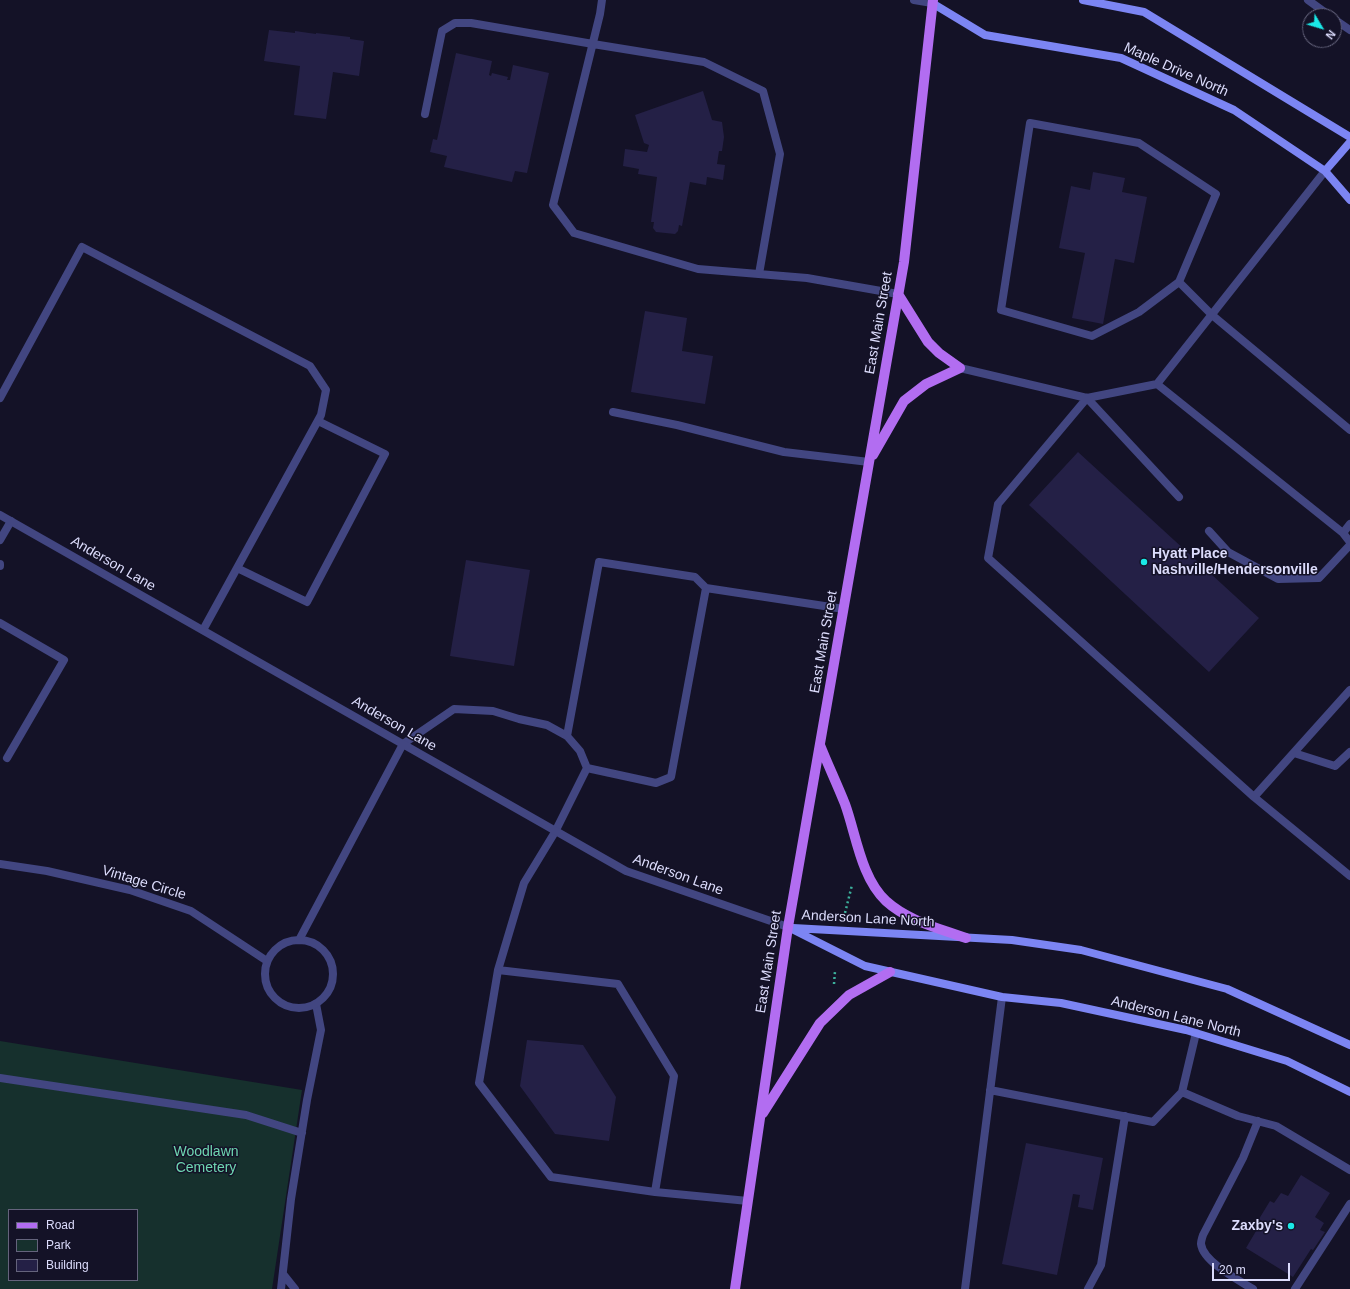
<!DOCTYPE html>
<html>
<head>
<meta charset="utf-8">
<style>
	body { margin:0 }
	#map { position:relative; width:1350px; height:1289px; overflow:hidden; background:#141227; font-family:Arial,sans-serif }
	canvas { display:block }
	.legend { position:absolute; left:8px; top:1209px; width:130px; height:72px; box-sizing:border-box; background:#141227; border:1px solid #64637c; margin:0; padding:5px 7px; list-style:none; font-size:12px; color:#dcdcfc }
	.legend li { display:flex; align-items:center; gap:8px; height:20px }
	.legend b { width:20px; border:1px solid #64637c }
	.north { position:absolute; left:1302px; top:8px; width:40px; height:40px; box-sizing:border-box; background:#141227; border:1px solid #64637c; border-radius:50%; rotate:128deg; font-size:11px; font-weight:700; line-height:16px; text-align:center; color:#dcdcfc }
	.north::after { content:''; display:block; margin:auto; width:14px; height:18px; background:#1ae9e8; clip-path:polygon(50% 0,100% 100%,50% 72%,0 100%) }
	.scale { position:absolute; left:1212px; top:1263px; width:78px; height:18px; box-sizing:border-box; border:2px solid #dcdcfc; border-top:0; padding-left:5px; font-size:12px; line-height:14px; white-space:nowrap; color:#dcdcfc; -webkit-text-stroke:3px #141227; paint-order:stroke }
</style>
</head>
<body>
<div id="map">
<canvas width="1350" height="1289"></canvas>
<ul class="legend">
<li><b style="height:5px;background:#b26df1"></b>Road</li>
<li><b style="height:11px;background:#16302d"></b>Park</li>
<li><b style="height:11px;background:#242046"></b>Building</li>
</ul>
<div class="north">N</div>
<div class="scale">20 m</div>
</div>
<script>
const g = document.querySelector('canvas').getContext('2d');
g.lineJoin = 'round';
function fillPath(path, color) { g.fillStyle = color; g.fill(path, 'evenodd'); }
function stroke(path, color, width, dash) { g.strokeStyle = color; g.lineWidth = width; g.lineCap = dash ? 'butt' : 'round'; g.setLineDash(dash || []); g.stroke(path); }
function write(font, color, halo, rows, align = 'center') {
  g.font = font + ' Arial,sans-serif'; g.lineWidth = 3; g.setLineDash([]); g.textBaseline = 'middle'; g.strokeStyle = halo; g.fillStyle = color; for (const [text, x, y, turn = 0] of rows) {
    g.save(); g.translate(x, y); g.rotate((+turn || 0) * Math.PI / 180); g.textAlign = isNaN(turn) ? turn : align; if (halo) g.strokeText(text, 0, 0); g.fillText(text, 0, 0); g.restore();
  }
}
fillPath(new Path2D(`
	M0,1041L302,1090L272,1289H0ZM9,1210H137V1280H9Z`), '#16302d');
fillPath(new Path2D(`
	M269,30L295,33V31L316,34V33L350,37V39L364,41L359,76L333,72L326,119L294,115L300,66L264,61Z
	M456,53L492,61L489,75L491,76L492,73L508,77L507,80H510L513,65L549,73L527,173L515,171L512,182L444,167L447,156L430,152L433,139L437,140Z
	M703,91L712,120L722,122L724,137L722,151H719L717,164L725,165L723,180L707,177L706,185L690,182L682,226L679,225L678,231L675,234L656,232L653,228L654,222H651L657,177L638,174L639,169L623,166L625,149L647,152L649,145L644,143L635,115Z
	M1093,172L1125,178L1122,192L1147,197L1134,263L1115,259L1103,324L1072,318L1085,253L1059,248L1071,186L1090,190Z
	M645,311L687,318L682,351L713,356L705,404L631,392Z
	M1078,452L1259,618L1209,672L1029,505Z
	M466,560L530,570L514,666L450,656Z
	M527,1040L583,1045L616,1097L609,1141L555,1134L520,1086Z
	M1026,1143L1103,1158L1093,1210L1078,1207L1080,1195L1073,1194L1057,1275L1002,1264Z
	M1301,1175L1330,1193L1315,1217L1324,1223L1320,1230L1325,1232L1313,1250L1311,1249L1293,1277L1246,1248L1262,1221L1259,1219L1270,1201L1274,1203L1281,1193L1288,1196Z`), '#242046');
stroke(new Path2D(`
	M845,913L852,885
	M834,984L835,971`), '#3cb09c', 2.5, [2, 3]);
stroke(new Path2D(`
	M602,0L600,14L553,205L574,233L698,269L807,278L898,294
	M1308,0L1330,16
	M1334,19L1350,30
	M425,114L442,31L455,23H471L593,44L704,62L763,91L780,154L759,274
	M1179,282L1139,312L1092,336L1001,310L1030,123L1139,143L1216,194L1179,282L1212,315L1350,430
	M960,368L1087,398L998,504L988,558L1254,797L1350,690
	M1157,384L1343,533
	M0,398L82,247L310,366L326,390L321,415L203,630
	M1087,398L1157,384L1325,171
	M1087,398L1179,497
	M613,412L677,425L784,452L869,462
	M1350,524L1343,533L1350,542
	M1209,531L1228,552L1278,579L1319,578L1350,545
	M0,540L11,521
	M0,564V566
	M237,568L307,602L385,454L318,421
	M0,623L64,660L7,758
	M567,736L599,562L695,577L706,588L844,609
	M403,744L454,709L493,711L519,719L547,725L567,736L580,751L587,768
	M1294,753L1335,766L1350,752
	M1254,797L1350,876
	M498,970L618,984L674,1076L655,1192L748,1201
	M1196,1033L1182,1092L1238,1116L1276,1126L1350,1170
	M0,1078L246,1115L302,1133
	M990,1090L1153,1122L1182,1092
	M655,1192L551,1177L479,1083L498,970L524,883L555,832L587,768L656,783L671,777L706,588
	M283,1274L295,1289
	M281,1289L291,1199L307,1100L321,1030L316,1004
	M965,1289L1002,997
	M1088,1289L1101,1265L1125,1116
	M1253,1289C1240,1281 1203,1262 1201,1244C1201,1242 1202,1238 1203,1235L1243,1158L1258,1121
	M1295,1289L1350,1204`), '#424681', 8);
stroke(new Path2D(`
	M914,0L932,3
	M0,515L626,871L788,927
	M0,864L47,871L130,890L191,911L267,961
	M299,940L403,744
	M265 974a34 34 0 1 1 68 0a34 34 0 1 1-68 0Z`), '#424681', 8);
stroke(new Path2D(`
	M1083,0L1144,12L1350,137
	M932,3L985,35L1121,58L1234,110L1325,171L1350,200
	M1325,171L1350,142
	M788,927L865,966L1002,997L1061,1003L1186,1030L1287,1061L1350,1092
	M793,928L1012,940L1081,950L1227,989L1350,1045`), '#7c85f3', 8);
stroke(new Path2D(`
	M898,294L928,342L939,353L960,368
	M873,455L904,401L926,384L960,368
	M820,745C828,765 837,784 845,804C856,834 861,878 886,901C908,921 938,928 966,938
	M763,1113L820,1023L849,995L890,972
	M735,1289L788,927L904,262L933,0`), '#b26df1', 10);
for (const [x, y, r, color] of [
	[1144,562,4,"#1ae9e8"],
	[1291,1226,4,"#1ae9e8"]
]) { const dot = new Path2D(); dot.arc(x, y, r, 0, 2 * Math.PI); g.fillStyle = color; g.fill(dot); stroke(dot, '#141227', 1.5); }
write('14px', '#dcdcfc', '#141227', [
	["Maple Drive North",1176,70,24],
	["East Main Street",879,323,-80],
	["Anderson Lane",113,564,30],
	["East Main Street",824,642,-80],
	["Anderson Lane",394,724,30],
	["Anderson Lane",678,875,20],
	["Vintage Circle",144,883,17],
	["Anderson Lane North",868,919,3],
	["East Main Street",769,962,-81],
	["Anderson Lane North",1176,1017,14]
]);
write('bold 14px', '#dcdcfc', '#141227', [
	["Hyatt Place",1152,554],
	["Nashville/Hendersonville",1152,570],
	["Zaxby's",1283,1226,"right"]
], 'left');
write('14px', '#6ed6b1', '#141227', [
	["Woodlawn",206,1152],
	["Cemetery",206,1168]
]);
</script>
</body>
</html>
